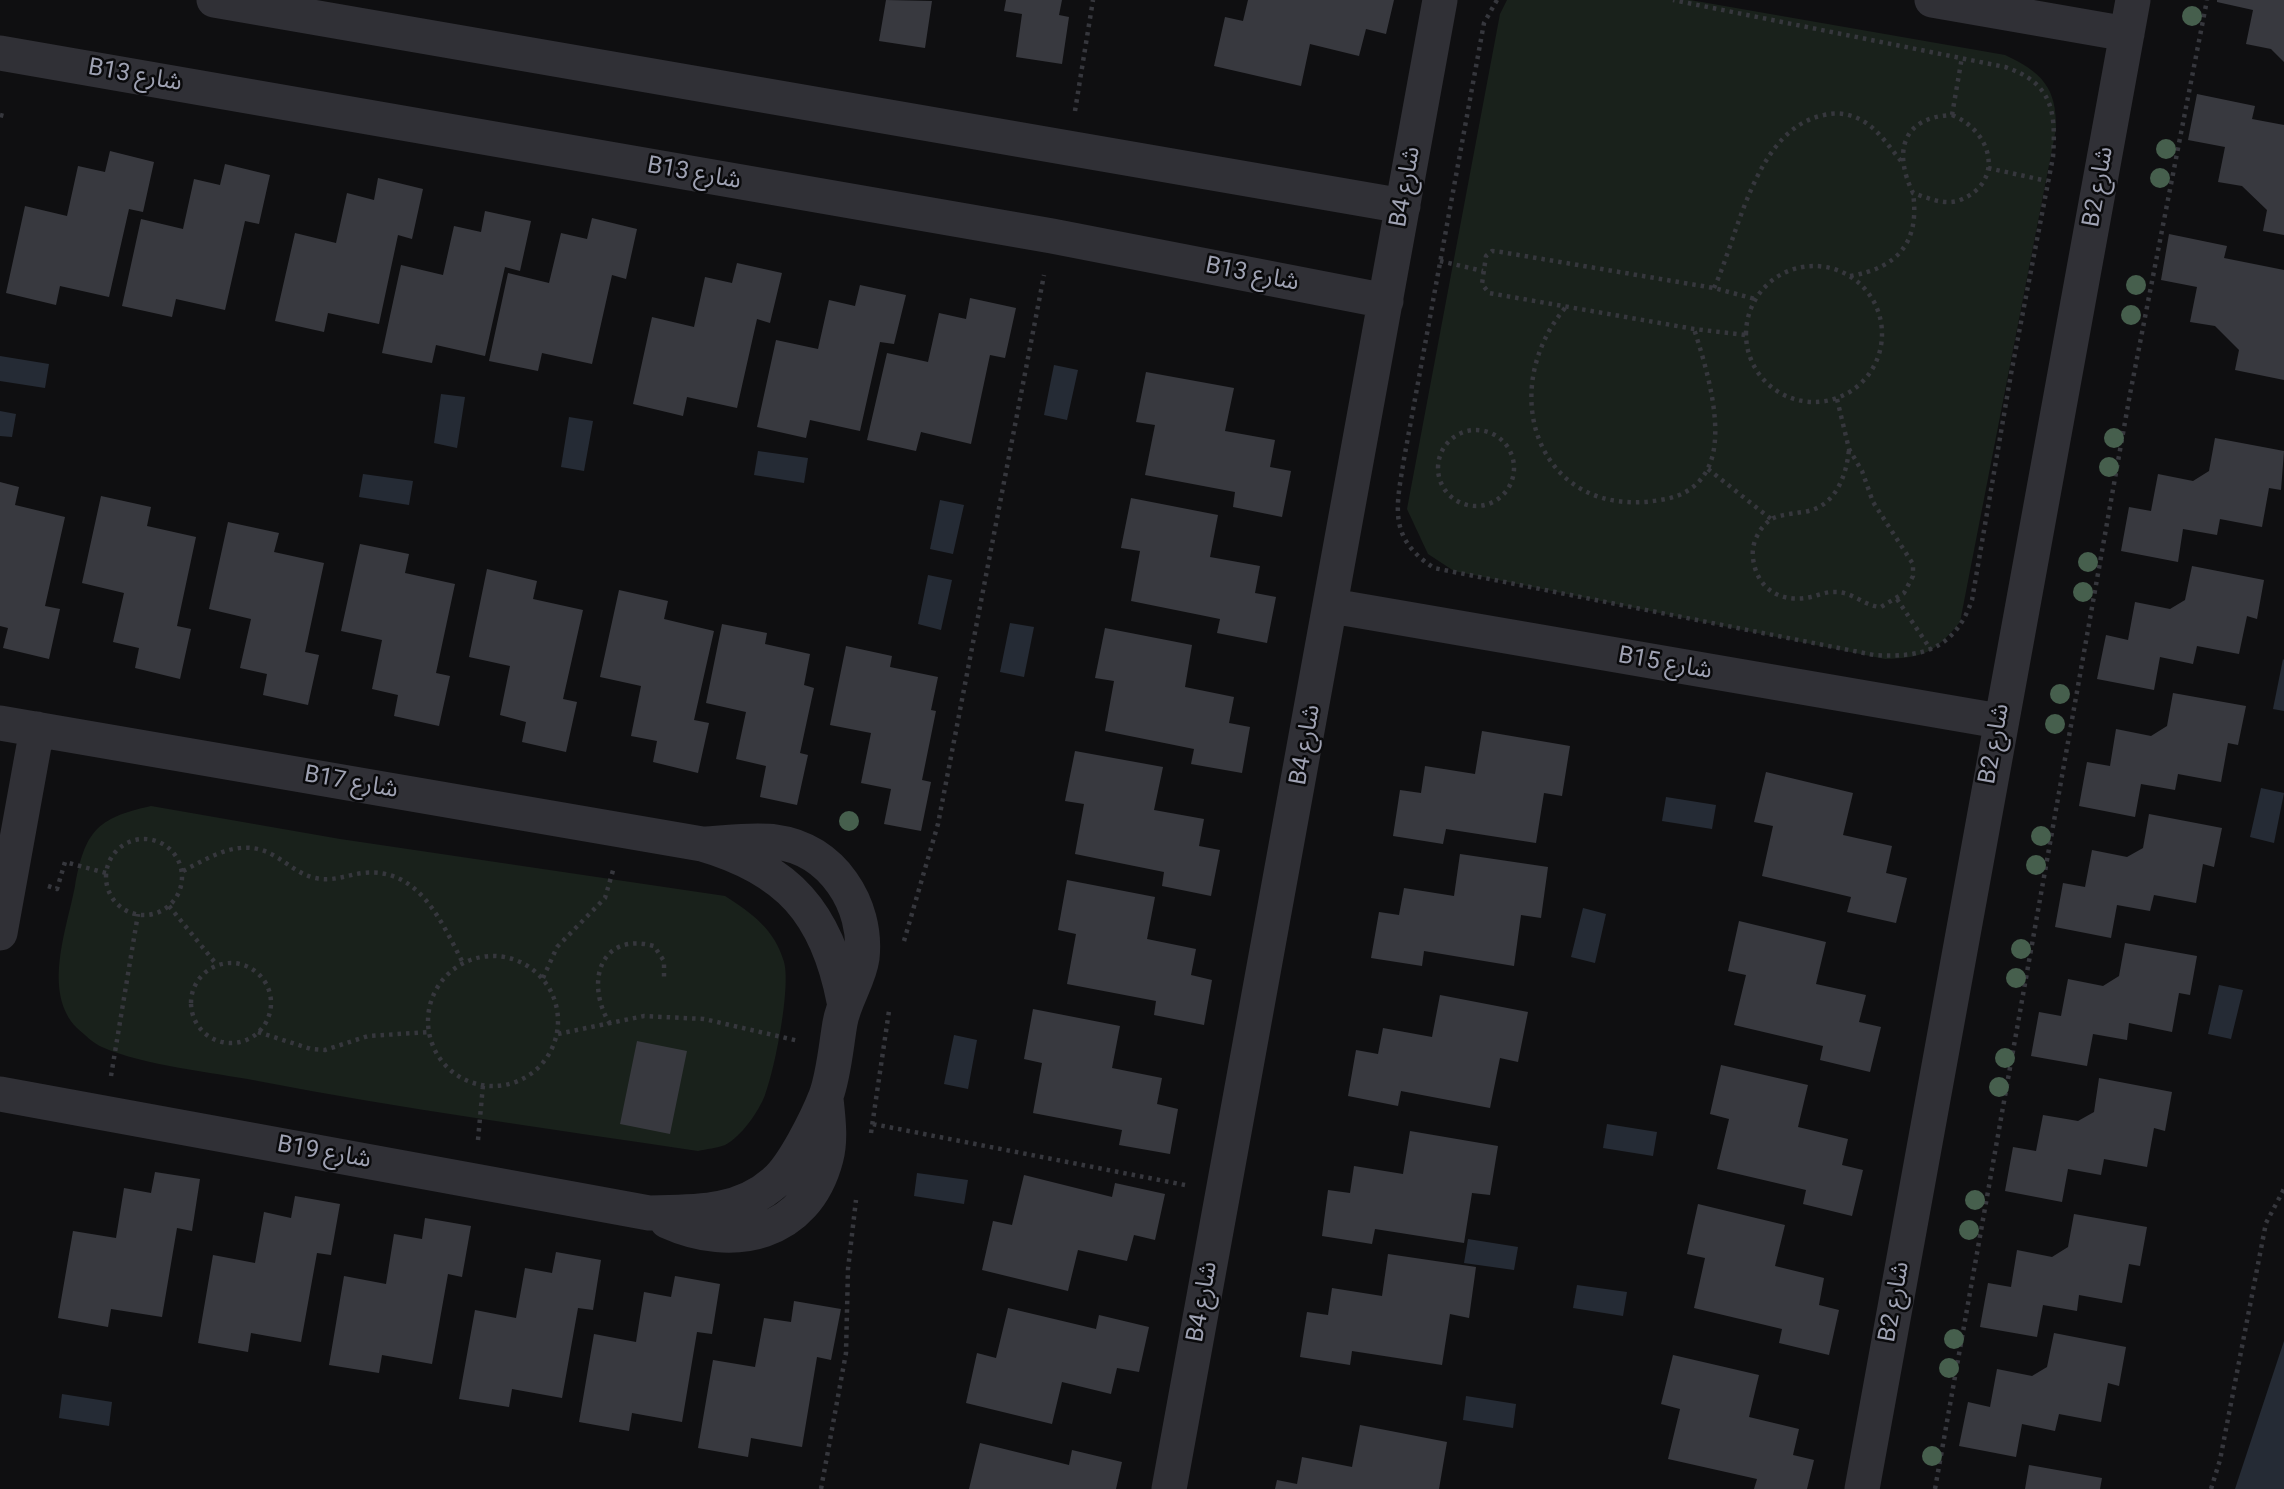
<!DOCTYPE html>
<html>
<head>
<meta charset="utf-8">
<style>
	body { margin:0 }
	canvas { display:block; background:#0f0f11 }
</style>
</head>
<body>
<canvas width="2284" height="1489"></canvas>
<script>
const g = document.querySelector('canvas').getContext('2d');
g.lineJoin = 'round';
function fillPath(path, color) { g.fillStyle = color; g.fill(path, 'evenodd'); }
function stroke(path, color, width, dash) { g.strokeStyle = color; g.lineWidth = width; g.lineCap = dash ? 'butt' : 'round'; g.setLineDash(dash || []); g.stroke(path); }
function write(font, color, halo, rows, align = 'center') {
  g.font = font + ' Roboto,"Noto Sans Arabic",sans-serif'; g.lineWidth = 5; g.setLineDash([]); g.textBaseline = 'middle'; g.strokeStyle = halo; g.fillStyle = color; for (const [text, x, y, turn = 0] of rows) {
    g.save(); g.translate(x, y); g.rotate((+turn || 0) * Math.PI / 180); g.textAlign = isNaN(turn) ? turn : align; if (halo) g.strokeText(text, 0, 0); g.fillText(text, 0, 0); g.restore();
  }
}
fillPath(new Path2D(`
	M1507,0H1690L2005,55C2041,72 2057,87 2056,129L1960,622C1935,652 1924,658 1885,659L1454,571L1428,554L1407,509L1500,14Z
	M151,806L340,839L725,896C752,913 775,930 784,962C791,987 775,1069 765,1095C759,1111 741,1137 725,1145C717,1148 706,1149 698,1151C551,1129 404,1109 258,1081C212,1072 145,1066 102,1047C94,1044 84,1034 77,1028C42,992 67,929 75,886C85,832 96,818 151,806Z`), '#19211b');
fillPath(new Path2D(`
	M0,356L49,364L45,388L0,381Z
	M1054,365L1078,370L1067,420L1044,415Z
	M441,394L465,397L457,448L434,443Z
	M0,411L16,414L12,437L0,436Z
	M569,417L593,421L584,471L561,467Z
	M758,451L808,458L804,483L754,475Z
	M363,474L413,481L409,505L359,497Z
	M940,500L964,505L953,554L930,549Z
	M928,575L952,580L941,630L918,624Z
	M1010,623L1034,627L1024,677L1000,672Z
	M2283,659L2284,660V711L2273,709Z
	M2261,788L2284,793L2274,843L2250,837Z
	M1666,797L1716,805L1712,829L1662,821Z
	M1583,908L1606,914L1595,963L1571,957Z
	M2219,985L2243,990L2231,1039L2208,1034Z
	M954,1035L977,1040L968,1089L944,1084Z
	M1607,1124L1657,1132L1653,1156L1603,1148Z
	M917,1173L968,1180L964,1204L914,1196Z
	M1468,1239L1518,1247L1514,1270L1464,1263Z
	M1577,1285L1627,1292L1623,1316L1573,1308Z
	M2284,1341V1489H2235Z
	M62,1394L112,1402L109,1426L59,1418Z
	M1466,1396L1516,1404L1513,1428L1463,1420Z`), '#252b35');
fillPath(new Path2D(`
	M886,0L932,1L925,48L879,41Z
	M1006,0H1062L1059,15L1069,17L1062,64L1016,57L1022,14L1004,11Z
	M1248,0H1394L1386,34L1366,29L1359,56L1310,44L1301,86L1214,66L1225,17L1243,21Z
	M2217,0H2284V62L2271,49L2246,44L2253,10L2217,2Z
	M2197,94L2255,106L2252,119L2284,125V235L2263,231L2267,210L2242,186L2218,182L2225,147L2188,140Z
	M110,151L154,162L143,212L129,209L109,297L60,286L56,305L6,293L25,206L67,216L78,166L105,172Z
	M225,164L270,175L259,224L245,221L225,310L176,299L172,317L122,306L141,219L183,229L194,179L220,185Z
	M378,178L423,189L412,239L398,235L379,324L328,313L324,332L275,321L295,233L336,243L347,193L374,200Z
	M485,211L531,221L520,271L505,267L485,356L436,345L432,363L382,353L401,265L443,275L454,226L481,232Z
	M592,218L637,229L626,279L612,275L592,364L542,353L538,371L489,361L508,273L549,283L561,233L587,239Z
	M2169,234L2227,246L2224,258L2284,270V380L2235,370L2239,350L2215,326L2190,322L2197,287L2161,280Z
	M737,263L782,273L770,323L757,319L737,408L687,397L683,416L633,404L652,317L694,327L705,277L732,283Z
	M860,285L906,295L894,344L880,342L860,431L810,420L806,438L757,427L776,340L818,349L829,300L855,306Z
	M970,298L1016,308L1005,358L990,355L971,444L921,432L916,451L867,440L887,353L928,362L939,313L966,319Z
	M1146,372L1234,388L1225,431L1275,440L1270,467L1291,471L1282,517L1233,507L1235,492L1145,475L1155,425L1136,422Z
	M2215,438L2284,451L2281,490L2269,488L2262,527L2220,519L2217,535L2183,529L2178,562L2121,551L2129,507L2151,511L2158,474L2193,481L2209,471Z
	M0,482L19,487L15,505L65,517L45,606L60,609L49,659L3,648L8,628L0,626Z
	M101,496L151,507L147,526L196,537L177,626L191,629L180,679L135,668L139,648L113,642L124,593L82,583Z
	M1131,498L1218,515L1210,557L1260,566L1255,593L1276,597L1267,643L1217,633L1220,619L1131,601L1140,551L1121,548Z
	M228,522L279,533L274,552L324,563L305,652L319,655L308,705L263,695L267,674L240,668L251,619L209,609Z
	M360,544L409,554L405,573L455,584L436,673L450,676L439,726L394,716L398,695L372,689L382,640L341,631Z
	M2192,566L2264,580L2257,619L2247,616L2239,654L2197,646L2193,664L2160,657L2154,690L2097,679L2106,635L2128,640L2135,602L2170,609L2185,600Z
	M487,569L537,581L533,599L583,610L563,699L577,702L566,752L522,742L526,722L500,715L510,666L469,657Z
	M619,590L668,601L664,619L714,631L694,720L709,723L698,773L653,762L657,741L631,736L641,686L600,677Z
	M722,624L767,633L765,644L810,654L804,685L814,688L800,753L808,755L797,805L760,797L766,766L736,759L746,712L706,703Z
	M1105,628L1192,645L1185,687L1234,697L1229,723L1250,727L1242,773L1191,764L1194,749L1105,731L1114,681L1095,678Z
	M846,646L892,656L890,667L938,677L931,710L936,711L922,780L931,782L921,831L884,824L891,789L861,783L871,733L830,725Z
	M2173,693L2246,706L2238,745L2228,743L2221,782L2178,774L2175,790L2141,784L2135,817L2079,806L2087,762L2110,766L2116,729L2151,736L2167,726Z
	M1482,731L1570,746L1562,796L1544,793L1536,843L1446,829L1443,844L1393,836L1400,790L1421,793L1425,766L1475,774Z
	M1075,751L1163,767L1154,810L1204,819L1199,846L1220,850L1211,896L1162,886L1164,872L1075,854L1084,804L1065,801Z
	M1766,772L1853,793L1843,835L1892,846L1886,873L1907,878L1896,923L1847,912L1851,897L1762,876L1773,826L1754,822Z
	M2149,814L2222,828L2214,867L2203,864L2196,903L2154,895L2150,911L2117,905L2111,938L2055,927L2063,883L2085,887L2092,850L2127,857L2143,848Z
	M1460,854L1548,867L1541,918L1521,915L1514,966L1424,951L1422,966L1371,958L1379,912L1399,915L1404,888L1454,896Z
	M1067,880L1155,897L1147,939L1196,949L1191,975L1212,980L1204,1025L1154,1015L1156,1001L1067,984L1076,934L1058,930Z
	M1739,921L1826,942L1816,984L1866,995L1859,1022L1881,1027L1870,1072L1820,1060L1823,1046L1734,1025L1746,975L1728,971Z
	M2125,943L2197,956L2190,995L2179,993L2172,1032L2129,1023L2127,1040L2093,1034L2087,1066L2031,1056L2039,1012L2061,1016L2068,979L2103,986L2119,976Z
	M1440,995L1528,1012L1518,1062L1500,1058L1490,1108L1401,1091L1398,1106L1348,1096L1356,1050L1378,1054L1383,1028L1432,1037Z
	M1033,1009L1120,1026L1112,1068L1162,1078L1157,1104L1178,1109L1170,1154L1119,1145L1122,1130L1033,1113L1042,1063L1024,1059Z
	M637,1041L687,1051L670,1134L620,1124Z
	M1721,1065L1808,1085L1798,1127L1848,1139L1842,1165L1863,1170L1852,1216L1803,1204L1806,1190L1717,1169L1729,1119L1710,1114Z
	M2099,1078L2172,1092L2165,1131L2154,1128L2147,1167L2104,1159L2101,1175L2068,1169L2062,1202L2005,1191L2013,1147L2036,1151L2043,1115L2078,1121L2094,1112Z
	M1410,1131L1498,1146L1490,1195L1472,1193L1464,1243L1375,1229L1372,1244L1322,1236L1328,1190L1350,1193L1354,1166L1403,1174Z
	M155,1172L200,1179L192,1231L177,1228L162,1317L111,1309L108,1327L58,1318L73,1231L116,1238L124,1188L151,1193Z
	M1024,1175L1112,1197L1115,1183L1165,1194L1155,1240L1134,1235L1127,1261L1078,1250L1068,1291L982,1270L993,1221L1012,1225Z
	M295,1196L340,1204L331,1255L317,1253L301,1342L251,1333L248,1352L198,1343L213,1255L255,1263L264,1212L291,1218Z
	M1698,1204L1785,1225L1775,1266L1824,1278L1819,1305L1839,1310L1829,1355L1779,1343L1782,1329L1694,1308L1705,1258L1687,1254Z
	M2074,1214L2147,1227L2140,1266L2129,1264L2122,1303L2079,1295L2077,1311L2043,1305L2037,1337L1980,1327L1988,1283L2011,1287L2017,1250L2052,1257L2068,1247Z
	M425,1218L471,1226L462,1277L448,1274L432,1364L382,1355L379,1373L329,1365L344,1276L386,1284L394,1234L422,1239Z
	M556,1252L601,1260L593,1310L578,1308L562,1398L512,1389L509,1407L459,1399L475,1310L516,1318L525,1268L552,1273Z
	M1388,1254L1476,1267L1469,1318L1450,1314L1442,1365L1352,1351L1350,1365L1300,1357L1307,1312L1328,1315L1332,1288L1382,1296Z
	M675,1276L720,1284L712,1334L697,1332L682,1422L632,1413L629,1431L579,1422L594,1334L636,1342L644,1292L671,1297Z
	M794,1301L841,1309L831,1360L817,1357L802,1447L751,1438L748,1457L698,1448L713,1360L755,1367L764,1318L791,1322Z
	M1008,1308L1096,1329L1099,1315L1149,1327L1139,1372L1117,1368L1111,1394L1062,1382L1052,1424L966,1403L977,1353L996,1358Z
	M2054,1333L2126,1347L2119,1386L2108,1383L2101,1422L2059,1414L2055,1431L2022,1424L2016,1457L1959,1446L1968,1402L1990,1407L1997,1369L2032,1376L2047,1367Z
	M1673,1355L1759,1375L1749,1417L1799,1429L1793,1455L1814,1460L1807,1489H1754L1757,1479L1668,1459L1680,1409L1661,1404Z
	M1360,1425L1447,1442L1439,1489H1275L1277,1480L1297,1484L1302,1457L1352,1467Z
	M980,1443L1069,1465L1072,1450L1122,1462L1116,1489H969Z
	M2029,1465L2102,1478L2100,1489H2025Z`), '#38393f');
stroke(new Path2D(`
	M1497,0L1484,23L1404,459C1396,508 1388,538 1434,568L1874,655C1923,658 1955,649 1972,600L2011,374L2053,157C2056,112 2053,83 2005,67L1673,0
	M1075,111L1093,0
	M0,115L4,116
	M1952,115C1993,132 2005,182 1960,200C1945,206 1928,198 1913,193C1893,152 1902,117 1952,115Z
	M1952,115L1962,57
	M1988,168L2047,181
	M1440,261L1483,271
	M1746 334a68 68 0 1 1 136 0a68 68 0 1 1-136 0Z
	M1850,276C1898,268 1920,242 1913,193
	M1714,288C1739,234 1755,129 1824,115C1840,111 1856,115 1869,125C1881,134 1891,149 1901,161
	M1565,308C1494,393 1540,521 1660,500C1680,497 1697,489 1707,470C1727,434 1706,366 1694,329
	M1745,335L1694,329L1489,293L1482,284L1486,256L1492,251L1501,252L1714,288L1755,299
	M1837,399L1849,449L1862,471L1873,502L1913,564V576L1904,593L1881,607C1864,606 1853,592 1836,592C1826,591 1815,597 1805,598C1776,602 1756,585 1753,558C1751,544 1759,528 1770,520C1781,513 1799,514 1812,510C1837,502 1847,473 1849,449
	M1438 468a38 38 0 1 1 76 0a38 38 0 1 1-76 0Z
	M1708,469L1771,519
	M1897,599L1931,650
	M106 877a38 38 0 1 1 76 0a38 38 0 1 1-76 0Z
	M183,871C212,856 241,837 273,855C288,863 298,874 315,878C333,882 346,875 363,873C419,867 441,921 463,963
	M48,886L57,889L65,862L106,873
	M169,906L217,965
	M904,941L938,824L1044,275
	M428 1021a65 65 0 1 1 130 0a65 65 0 1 1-130 0Z
	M191 1003a40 40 0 1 1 80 0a40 40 0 1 1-80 0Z
	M543,978L557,947L605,898L614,867
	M610,1024C585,984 599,931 654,946L664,961V978
	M258,1032L311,1049L325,1050L368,1036L429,1032
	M558,1034L644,1016L704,1019L799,1041
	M111,1076L138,914
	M873,1124L1185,1185
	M871,1133L889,1011
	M478,1140L483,1085
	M821,1489L846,1353L848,1269L856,1200
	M1935,1489L2130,394L2207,0
	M2211,1489L2220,1460L2266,1223L2284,1189`), '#36373d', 4.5, [3.5, 5]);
stroke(new Path2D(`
	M214,0L1403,206
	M1932,0L2127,34
	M0,53L1052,236L1386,301
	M1332,606L1999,721
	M0,723L702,844C788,869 827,913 844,1001
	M0,933L37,729
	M0,1094L649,1213C694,1212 739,1214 775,1182C793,1167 817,1119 826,1096C834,1074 836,1046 840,1023C844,1000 859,980 862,958C868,905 832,849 776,842C752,839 726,843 702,844
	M667,1221C733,1251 806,1235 826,1158C831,1140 828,1118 826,1099
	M1169,1489L1440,0
	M1862,1489L2133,0`), '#303036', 35);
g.fillStyle = '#465f4d';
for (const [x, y] of [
	[2192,16],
	[2166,149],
	[2160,178],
	[2136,285],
	[2131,315],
	[2114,438],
	[2109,467],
	[2088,562],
	[2083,592],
	[2060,694],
	[2055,724],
	[849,821],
	[2041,836],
	[2036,865],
	[2021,949],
	[2016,978],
	[2005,1058],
	[1999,1087],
	[1975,1200],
	[1969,1230],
	[1954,1339],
	[1949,1368],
	[1932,1456]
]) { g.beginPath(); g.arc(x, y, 10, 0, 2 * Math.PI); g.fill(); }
write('24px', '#9fa2b3', '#0a0a0c', [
	["B13 شارع",135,76,10],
	["B13 شارع",694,174,10],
	["B4 شارع",1406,187,-80],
	["B2 شارع",2099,187,-80],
	["B13 شارع",1252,275,11],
	["B15 شارع",1665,664,10],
	["B2 شارع",1995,744,-80],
	["B4 شارع",1306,745,-80],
	["B17 شارع",351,783,10],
	["B19 شارع",324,1153,10],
	["B4 شارع",1203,1302,-80],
	["B2 شارع",1895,1302,-80]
]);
</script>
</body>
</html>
